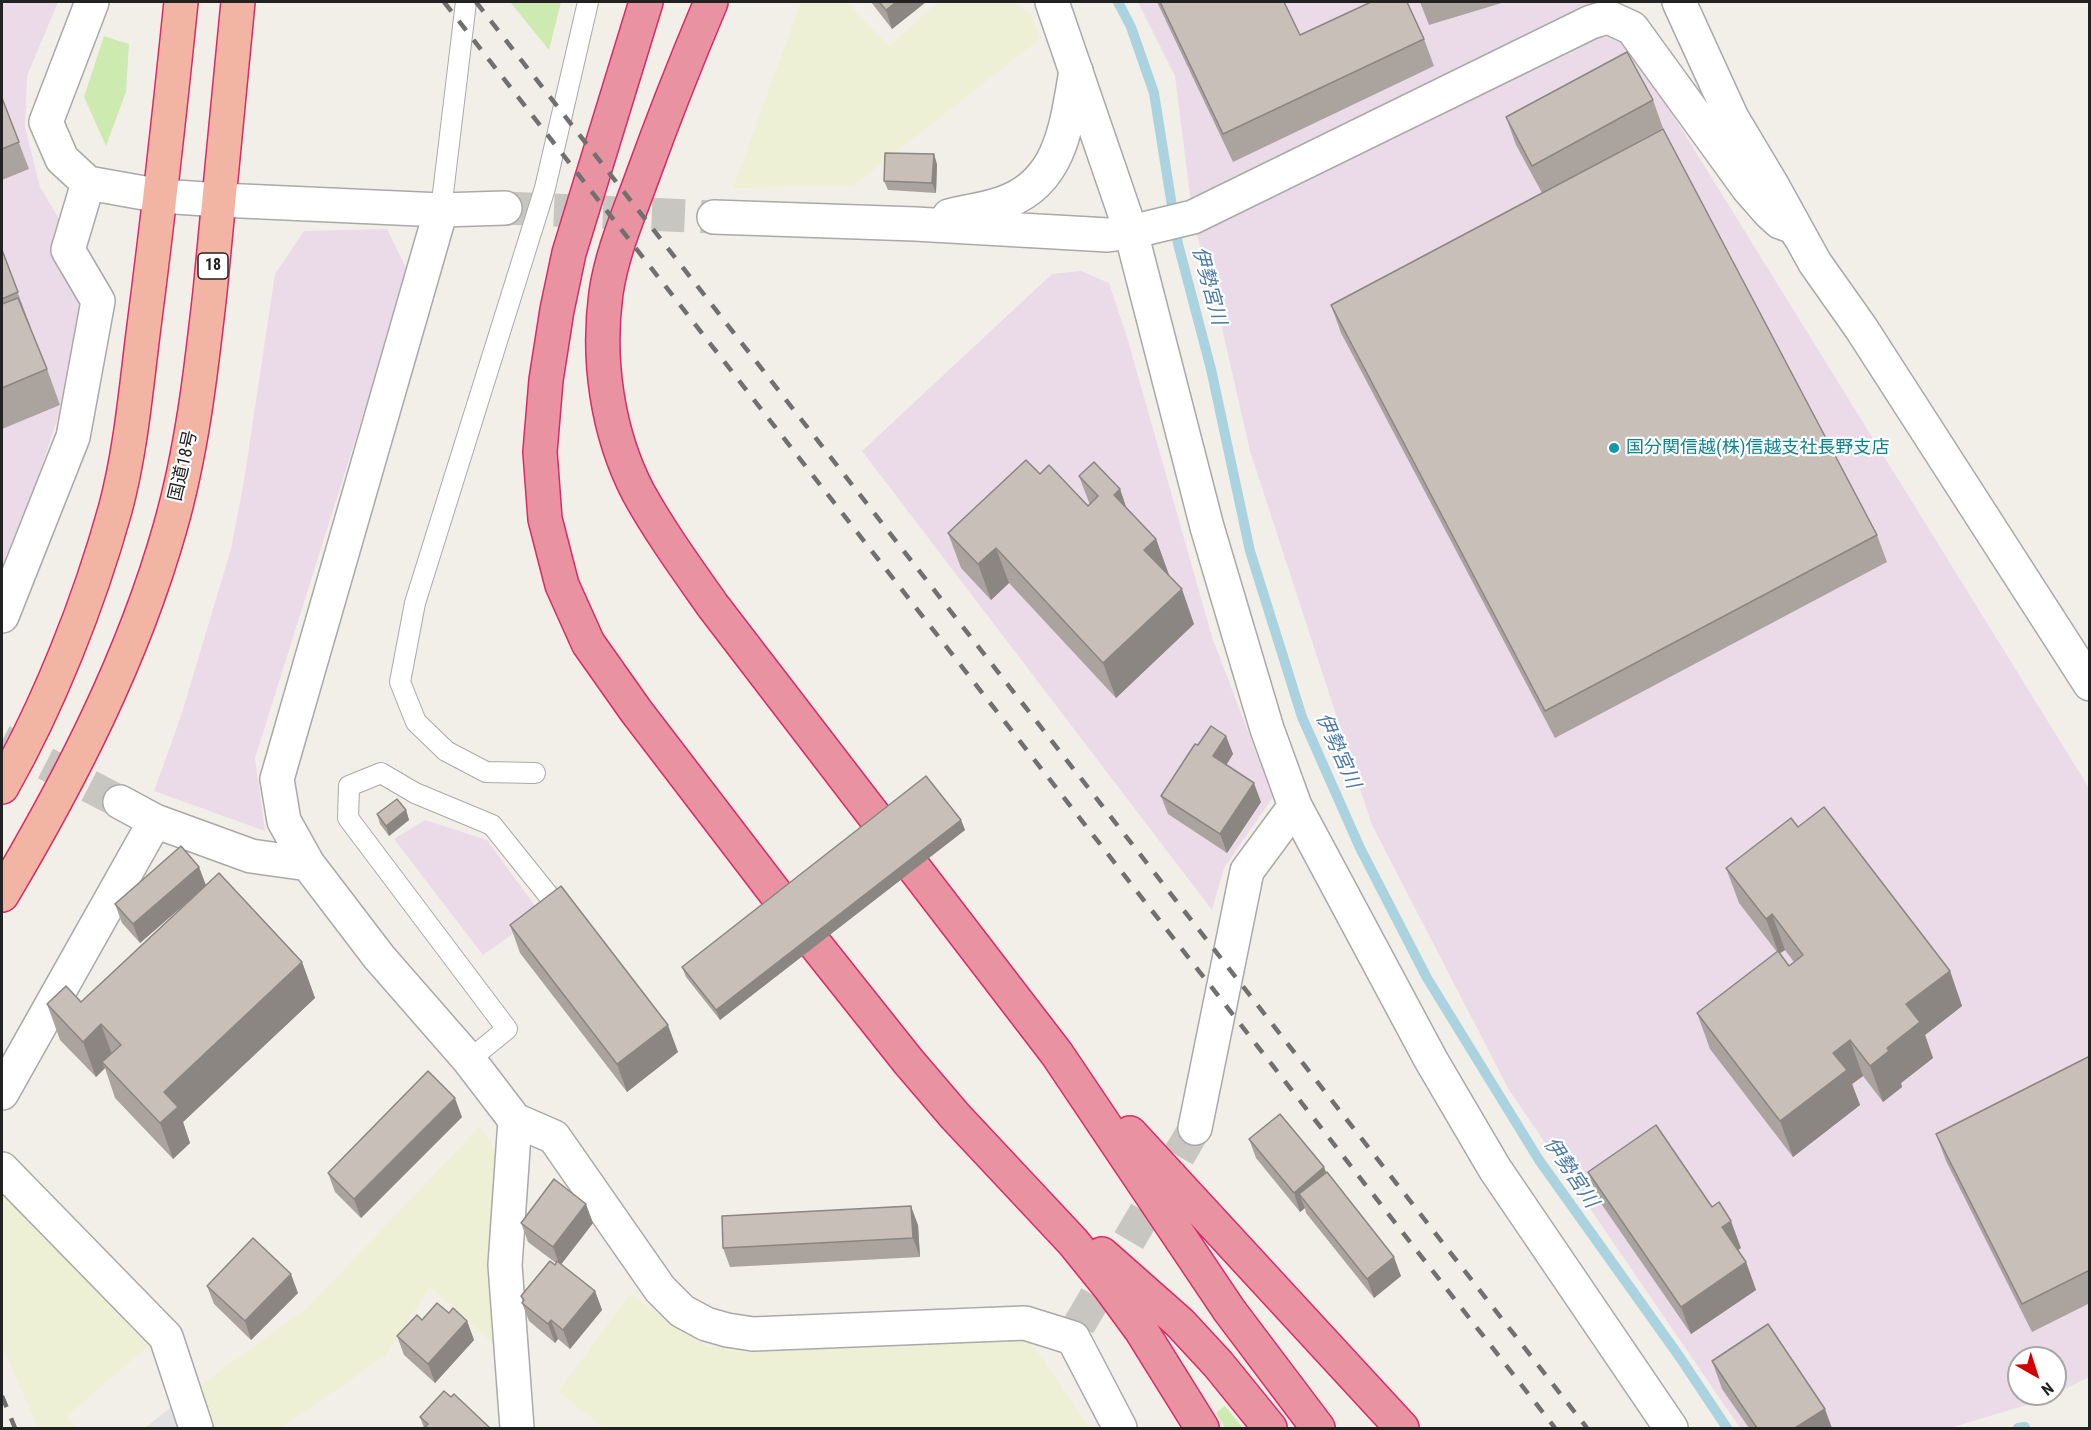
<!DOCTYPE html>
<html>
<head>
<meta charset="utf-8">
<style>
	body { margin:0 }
	#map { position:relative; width:2091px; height:1430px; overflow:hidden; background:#f2efe9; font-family:"Roboto Condensed",sans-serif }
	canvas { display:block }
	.frame { position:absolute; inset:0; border:3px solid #222; pointer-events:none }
	.north { position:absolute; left:2007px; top:1346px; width:60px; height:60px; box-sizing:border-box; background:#fff; border:2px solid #a7a7a7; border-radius:50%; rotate:141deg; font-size:16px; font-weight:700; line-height:24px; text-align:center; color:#222 }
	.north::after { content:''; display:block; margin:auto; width:21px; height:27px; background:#d40000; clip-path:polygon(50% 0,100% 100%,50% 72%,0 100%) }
</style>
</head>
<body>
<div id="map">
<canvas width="2091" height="1430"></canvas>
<div class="frame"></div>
<div class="north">N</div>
</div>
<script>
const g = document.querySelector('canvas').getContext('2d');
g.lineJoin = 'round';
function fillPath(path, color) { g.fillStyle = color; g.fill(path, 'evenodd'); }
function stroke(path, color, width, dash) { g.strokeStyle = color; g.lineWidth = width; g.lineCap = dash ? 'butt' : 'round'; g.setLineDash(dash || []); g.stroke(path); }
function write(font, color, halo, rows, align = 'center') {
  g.font = font + ' "Roboto Condensed","Noto Sans JP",sans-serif'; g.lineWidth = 4.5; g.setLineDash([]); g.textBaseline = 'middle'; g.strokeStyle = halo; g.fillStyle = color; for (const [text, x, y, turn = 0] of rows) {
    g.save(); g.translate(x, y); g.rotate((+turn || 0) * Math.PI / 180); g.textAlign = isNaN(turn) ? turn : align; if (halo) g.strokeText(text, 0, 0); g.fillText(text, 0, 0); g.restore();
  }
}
fillPath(new Path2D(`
	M2,2H58L27,76L25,127L40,187L61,222L82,297L59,414L2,585Z
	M1138,2H1608L1191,203L1175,76Z
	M1592,37H1615L1634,52L2089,788V1377L2055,1394V1358H2019V1394H2055L2043,1400L1950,1428H1740L1509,1090L1372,825L1250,451L1212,284L1195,229Z
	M387,229L408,272L255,758L265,831L154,791L181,716L231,549L244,481L275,274L304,231Z
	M1081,271L1109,283L1127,337L1212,637L1273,797L1224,868L1212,910L862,451L1052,274Z
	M425,820L487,840L541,914L483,955L394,839Z`), '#ebdbe8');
fillPath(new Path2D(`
	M801,2H847L889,46L938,2H1014L1032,16L1040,39L853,186L733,188Z
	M480,1126L498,1153L495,1346L430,1287L385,1356L281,1428H213L196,1388L306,1309Z
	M2,1188L148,1346L67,1416L76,1428H38L2,1346Z
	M630,1294L707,1347L1029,1340L1090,1428H604L558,1392Z`), '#eef0d5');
fillPath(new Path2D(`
	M510,2H561L549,50Z
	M104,36L129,44L126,92L106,146L84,97Z
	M1225,1406L1243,1428H1225L1216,1413Z`), '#cdebb0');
fillPath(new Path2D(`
	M171,1407L179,1428H145Z`), '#e2e2e2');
stroke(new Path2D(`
	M1118,2L1131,27L1154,93L1178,244L1211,369L1250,551L1302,717L1360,848L1427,978L1539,1160L1679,1356L1727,1428
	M2018,1428L2025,1427`), '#aad3df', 10);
stroke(new Path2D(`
	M505,208L714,217
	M2,741L120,802
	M1079,1325L1195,1128`), '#c8c6c1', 33, [33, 16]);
const service = new Path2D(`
	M441,210L466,2
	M535,773L486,772L446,751L416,722L400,682L415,603L545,188L588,2
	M469,1060L507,1029L348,818L349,786L381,773L415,793L492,825L557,906`);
const minor = new Path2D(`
	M92,2L46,122L62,159L88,183L161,196L220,200L441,210L505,208
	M1679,2L1732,118L1772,185L1815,263L1861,328L2090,684
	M441,210L277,779L284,821L308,864L379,957L469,1060L515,1120L554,1137L660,1289L682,1311L706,1324L727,1330L753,1334L1025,1323L1073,1338L1120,1428
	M949,216C968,211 990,209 1008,201C1063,179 1067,120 1076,71
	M714,217L915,224L1108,235L1131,232L1193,217L1591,22L1608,17L1632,28L1748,188L1770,213L1780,222L1794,227L1801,238
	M1131,232L1207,527L1267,729L1295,806L1431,1060L1495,1169L1671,1428
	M2,616L73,437L98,301L68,250L88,183
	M120,802L155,821
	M2,1093L155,821L251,856L308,864
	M515,1120L505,1265L517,1428
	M1195,1128L1247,871L1295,806
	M2,1169L166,1337L196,1428`);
const tertiary = new Path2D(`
	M1052,2L1131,232`);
const trunk = new Path2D(`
	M2,787C49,704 89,603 115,510C131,451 136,388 144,326C158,218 170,110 181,2
	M2,895C71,779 133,658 170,528C192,451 201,372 210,292C220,195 229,98 238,2`);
const motorway = new Path2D(`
	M646,2L569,253L557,310L546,380L540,452L545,519L562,585L588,643L636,711L799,924L908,1061L955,1116L1073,1242L1111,1289L1141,1330L1202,1428
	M711,2C687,59 664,117 643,175C629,214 612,252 606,293C597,359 607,432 638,492C660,532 687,569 713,606L1057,1054L1229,1310L1318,1428
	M1130,1133L1402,1428
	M1102,1254L1180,1323L1218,1364L1270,1428`);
stroke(service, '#a9a9a9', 22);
stroke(minor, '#a9a9a9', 36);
stroke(tertiary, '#a9a9a9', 36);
stroke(trunk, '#dc2a67', 36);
stroke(motorway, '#dc2a67', 36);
stroke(service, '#fff', 20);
stroke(minor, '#fff', 33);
stroke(tertiary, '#fff', 33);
stroke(trunk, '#f2b4a3', 33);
stroke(motorway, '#e892a2', 33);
stroke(new Path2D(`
	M444,2L1555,1428
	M476,2L1587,1428
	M2,1396L15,1428`), '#707070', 4.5, [12, 12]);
fillPath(new Path2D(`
	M871,2H926L892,29Z
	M1157,2H1284L1300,35L1424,39L1434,66L1233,162Z
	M1420,2H1505L1429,25Z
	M2,98L29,169L2,180Z
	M1653,100L1663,128L1542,193L1516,145L1506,117Z
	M937,164L936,193L888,190L884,181Z
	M2,250L31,328H30L47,369L60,405L2,429Z
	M1331,305L1877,535L1887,562L1555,738L1341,333Z
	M1040,474L1088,506L1090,505L1079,476L1120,489L1126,507L1156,539L1169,575L1194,624L1116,698L1009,583L991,600L961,568L948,533Z
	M1226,736L1233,754L1226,765L1261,802L1227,853L1168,814L1161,796L1198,745Z
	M406,810L409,820L389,836L380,824L377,814Z
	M961,820L965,830L720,1020L686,977L682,967Z
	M1798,827L1950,971L1962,1006L1925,1035L1933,1058L1901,1083L1902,1087L1883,1102L1863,1076L1852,1084L1860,1105L1793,1157L1710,1049L1697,1013L1777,952L1739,903L1726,868ZM1785,950L1794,962L1789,966L1780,953Z
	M199,867L206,885L302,962L315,998L183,1122L190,1143L173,1159L115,1098L105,1068L96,1077L60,1040L47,1004L81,1002L197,893L140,943L122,923L115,904Z
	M510,925L678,1052L627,1092L520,953Z
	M2090,1056V1303L2032,1332L1946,1161L1936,1134Z
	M462,1117L361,1218L335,1192L328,1173Z
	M1249,1139L1324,1167L1326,1172L1401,1276L1374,1298L1306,1213L1305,1208L1300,1212L1256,1158Z
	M1588,1172L1741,1248L1738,1250L1746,1262L1756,1290L1691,1334L1598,1199Z
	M521,1223H593L561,1264L595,1291L602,1310L570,1349L558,1339L555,1343L529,1321L522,1303L523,1302L521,1296L556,1263L528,1242Z
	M918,1225L920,1257L730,1267L723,1248Z
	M207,1286L298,1293L251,1340L214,1304Z
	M449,1313L467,1321L474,1340L435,1383L404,1355L397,1336L422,1320Z
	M1712,1361L1832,1428H1749L1722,1389Z
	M451,1397L424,1428L420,1417Z`), '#aba49e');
fillPath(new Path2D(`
	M896,2H926L892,29L886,10Z
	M934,154L937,164L936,193L932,183Z
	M1120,489L1132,525L1114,495Z
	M1156,539L1169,575L1157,585L1144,550Z
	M996,548L1009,583L991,600L978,564Z
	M1182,589L1194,624L1116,698L1103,663Z
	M1226,736L1233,754L1220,775L1213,756Z
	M1254,783L1261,802L1227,853L1220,834Z
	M406,810L409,820L389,836L386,826Z
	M961,820L965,830L720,1020L716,1010Z
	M199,867L206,886L140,943L133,924Z
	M1772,914L1785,950L1779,954L1766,919Z
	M302,962L315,998L183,1122L190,1143L173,1159L160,1123L164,1092Z
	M1950,971L1962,1006L1925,1035L1933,1058L1901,1083L1902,1087L1883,1102L1870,1066L1887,1048L1906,1004Z
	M101,1024L114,1060L102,1062L105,1068L96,1077L83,1042Z
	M668,1025L678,1052L627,1092L617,1064Z
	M1850,1040L1863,1076L1852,1084L1860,1105L1793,1157L1780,1121L1833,1053Z
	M455,1098L462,1117L361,1218L354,1199Z
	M1324,1167L1331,1186L1299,1194L1305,1208L1300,1212L1294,1193Z
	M586,1204L593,1223L560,1266L553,1247Z
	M911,1206L918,1225L920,1257L913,1238Z
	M1731,1221L1741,1248L1732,1254L1722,1227Z
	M1394,1257L1401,1276L1374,1298L1367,1279Z
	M1746,1262L1756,1290L1691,1334L1681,1307Z
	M291,1274L298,1293L251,1340L245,1321Z
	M595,1291L602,1310L570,1349L563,1330Z
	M551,1320L558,1339L555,1343L548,1324Z
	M467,1321L474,1340L435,1383L428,1364Z
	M1825,1409L1832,1428H1795Z`), '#8b8681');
const building = new Path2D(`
	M879,2H896L886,10Z
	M1160,2H1284L1300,35L1371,2H1407L1424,39L1223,134Z
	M1627,52L1653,100L1532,166L1506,117Z
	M2,98L19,142L2,149Z
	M1663,129L1877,535L1545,711L1331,305Z
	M885,153L934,154L932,183L884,181Z
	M2,250L18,292L2,299Z
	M18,298L47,369L2,388V304Z
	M1026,460L1040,474L1049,465L1088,506L1098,496L1079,476L1094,462L1120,489L1114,495L1156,539L1144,550L1182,589L1103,663L996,548L978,564L948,533Z
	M1211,726L1226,736L1213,756L1254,783L1220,834L1161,796L1195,744L1198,745Z
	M926,776L961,820L716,1010L682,967Z
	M397,799L406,810L386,826L377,814Z
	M1824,807L1950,971L1906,1004L1920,1022L1887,1048L1889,1051L1870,1066L1850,1040L1833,1053L1847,1070L1780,1121L1697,1013L1778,951L1789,966L1803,955L1772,914L1766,919L1726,868L1791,818L1798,827Z
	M181,846L199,867L133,924L115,904Z
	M219,873L302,962L164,1092L178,1107L160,1123L102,1062L121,1045L101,1024L83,1042L47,1004L66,986L81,1002Z
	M561,886L668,1025L617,1064L510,925Z
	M2090,1056V1270L2022,1304L1936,1134Z
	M428,1071L455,1098L354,1199L328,1173Z
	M1280,1114L1324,1167L1294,1193L1249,1139Z
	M1656,1125L1712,1207L1719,1202L1731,1221L1722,1227L1746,1262L1681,1307L1588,1172Z
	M1327,1172L1394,1257L1367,1279L1299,1194Z
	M554,1179L586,1204L553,1247L521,1223Z
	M911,1206L913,1238L723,1248L722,1216Z
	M253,1238L291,1274L245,1321L207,1286Z
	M550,1261L555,1265L557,1261L595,1291L563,1330L551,1320L548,1324L522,1303L524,1300L521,1296Z
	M437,1303L449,1313L453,1308L467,1321L428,1364L397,1336L417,1315L422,1320Z
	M1768,1324L1825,1409L1795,1428H1757L1712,1361Z
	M444,1391L451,1397L454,1394L490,1428H424L428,1424L420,1417Z`);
fillPath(building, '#c7bfb8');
stroke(building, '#8b8681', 1.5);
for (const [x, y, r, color] of [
	[1614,448,6,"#0f9aa8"]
]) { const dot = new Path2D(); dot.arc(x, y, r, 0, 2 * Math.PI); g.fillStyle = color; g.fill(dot); stroke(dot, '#fff', 2); }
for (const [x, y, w] of [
	[213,266,30]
]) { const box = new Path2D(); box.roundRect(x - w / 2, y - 13, w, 26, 4.5); g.fillStyle = '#fff'; g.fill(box); stroke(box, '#222', 1.5); }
write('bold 16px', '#222', null, [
	["18",213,266]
]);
write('18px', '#0d838f', '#fff', [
	["国分関信越(株)信越支社長野支店",1626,448]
], 'left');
write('18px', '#222', '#fff', [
	["国道18号",184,466,-77]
]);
write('italic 20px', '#4a7aab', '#fff', [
	["伊勢宮川",1208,286,75],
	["伊勢宮川",1337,751,66],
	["伊勢宮川",1570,1173,56]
]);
</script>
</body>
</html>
